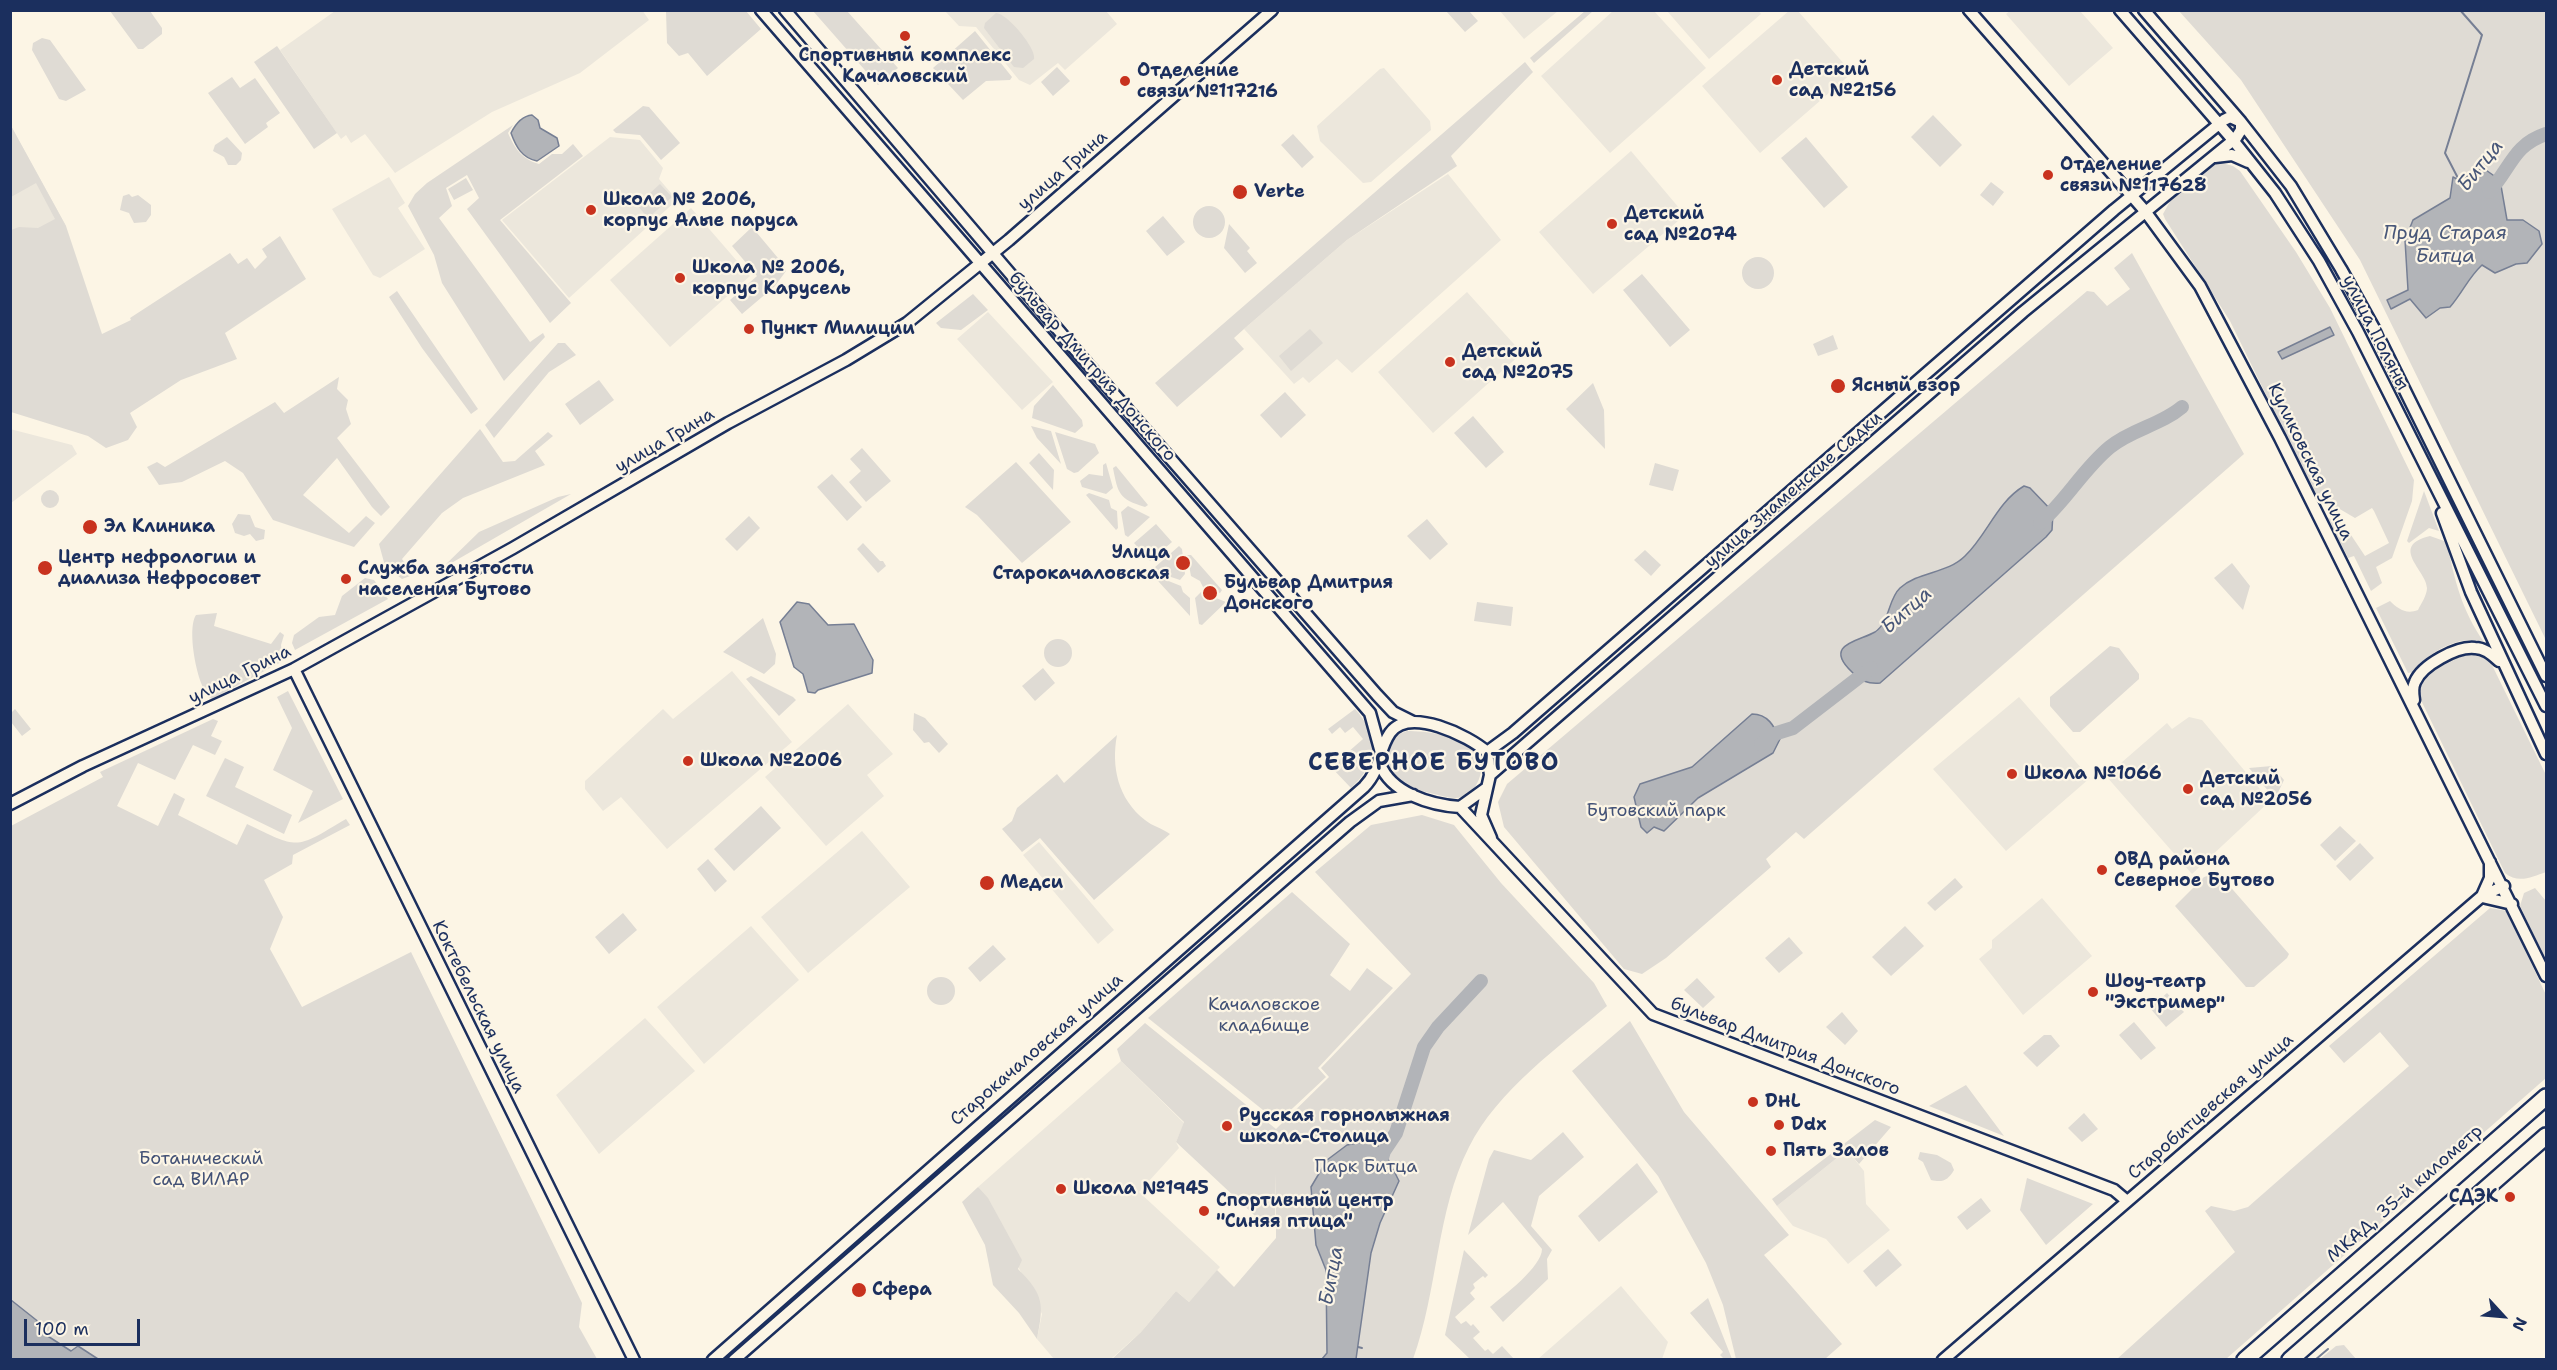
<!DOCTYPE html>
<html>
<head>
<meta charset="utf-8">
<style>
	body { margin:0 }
	#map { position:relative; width:2557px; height:1370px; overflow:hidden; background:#fcf5e5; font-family:"Shantell Sans",sans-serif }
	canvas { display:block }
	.frame { position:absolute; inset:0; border:12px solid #1b2f5e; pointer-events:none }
	.north { position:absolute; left:2473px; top:1286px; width:60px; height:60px; -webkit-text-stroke:4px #fcf5e5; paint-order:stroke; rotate:116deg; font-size:16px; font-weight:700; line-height:24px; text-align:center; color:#1b2f5e }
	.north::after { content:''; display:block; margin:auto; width:21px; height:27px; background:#1b2f5e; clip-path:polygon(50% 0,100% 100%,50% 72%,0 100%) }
	.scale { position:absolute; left:24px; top:1319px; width:116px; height:27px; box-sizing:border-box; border:3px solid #1b2f5e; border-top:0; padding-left:8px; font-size:18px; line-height:21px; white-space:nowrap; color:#1b2f5e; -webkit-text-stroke:4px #fcf5e5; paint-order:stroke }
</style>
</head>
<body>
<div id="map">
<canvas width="2557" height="1370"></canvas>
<div class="frame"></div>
<div class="north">N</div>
<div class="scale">100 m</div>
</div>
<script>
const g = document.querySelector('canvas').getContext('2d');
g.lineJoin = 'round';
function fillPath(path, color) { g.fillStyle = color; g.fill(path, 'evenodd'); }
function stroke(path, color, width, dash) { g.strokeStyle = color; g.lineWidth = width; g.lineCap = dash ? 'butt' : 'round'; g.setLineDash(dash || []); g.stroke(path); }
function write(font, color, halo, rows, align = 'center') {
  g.font = font + ' "Shantell Sans",sans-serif'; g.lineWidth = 4.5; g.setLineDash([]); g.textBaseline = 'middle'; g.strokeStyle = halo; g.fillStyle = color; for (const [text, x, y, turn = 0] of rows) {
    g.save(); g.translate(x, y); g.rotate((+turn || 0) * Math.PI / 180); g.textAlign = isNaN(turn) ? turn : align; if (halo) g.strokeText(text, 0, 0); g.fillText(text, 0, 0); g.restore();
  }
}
fillPath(new Path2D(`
	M642,10L649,20L580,73L492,112L395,173L365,134L351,143L346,135L341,139L280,50L335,11Z
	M1758,10L1761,14L1709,59L1667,11Z
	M1790,10L1798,11L1852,73L1760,153L1702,86Z
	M2011,10L2080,11L2113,48L2069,86L2006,14Z
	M945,11H1106L1117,24L1065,70L1058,63L1030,85L1019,80L976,27L959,26Z
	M1500,11H1499H1558L1524,39Z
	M1613,11H1654L1706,68L1610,153L1541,76Z
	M1384,68L1430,121L1431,130L1371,182L1363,183L1320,141L1317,126L1380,69Z
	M10,124L66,226L10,251Z
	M610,137L640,140L663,168L659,179L677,200L569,298L502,220Z
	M1631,151L1685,215L1593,294L1539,232Z
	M1448,174L1501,240L1352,373L1337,359L1309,383L1303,377L1294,384L1244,329L1347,240Z
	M389,177L405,203L398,208L425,249L380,278L373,275L332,209Z
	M691,208L750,276L670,347L610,280Z
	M1467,292L1522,353L1433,433L1378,372Z
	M988,312L1053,382L1022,410L957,339Z
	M10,429L72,445L77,454L11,503Z
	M732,671L792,742L667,849L621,797L603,811L585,789V781L663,709L673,719Z
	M2019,697L2090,778L2006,851L1933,769Z
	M848,704L893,754L867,775L884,796L826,846L765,777Z
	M2189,717L2202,720L2270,801L2192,874L2106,776L2167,723L2172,729Z
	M862,831L910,887L808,973L761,917Z
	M1039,842L1114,930L1098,944L1023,855Z
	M2042,898L2092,956L2023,1015L1979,959L1992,948V940Z
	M751,926L799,980L704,1064L657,1007Z
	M645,1018L695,1071L599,1154L556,1095Z
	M1121,1061L1184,1123L1176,1142L1179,1148L1139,1192L1220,1267L1189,1302L1176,1291L1141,1332L1111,1359H1054L1037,1339L1042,1314L978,1187Z
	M1847,1150L1864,1171L1866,1204L1890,1230L1848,1264L1826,1239L1793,1226L1777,1206Z
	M1621,1286L1668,1342L1662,1359H1538Z`), '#ece7dc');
fillPath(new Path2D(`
	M110,11H150L162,28V34L143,49H138Z
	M666,11H746L761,29L707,76L688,53L679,56L667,43Z
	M813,11H847L898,68L878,85Z
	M1446,11H1469L1478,21L1465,32Z
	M1585,11H1593L1534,63L1530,58Z
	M2179,11H2546V640L2360,260L2241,80Z
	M996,13C1007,13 1037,49 1034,59L1023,68L1014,67L984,28L985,23Z
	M975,31L1012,77L1010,80L986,81L963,100L933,68Z
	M42,38L50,40L86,90L66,101L59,99L32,50L33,43Z
	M277,46L337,133L314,149L254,62Z
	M1525,62L1533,72L1451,156L1457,166L1347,240L1244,329L1234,338L1244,349L1177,407L1155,383Z
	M1057,67L1070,81L1053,96L1041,82Z
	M232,77L240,88L255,78L280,113L266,123L268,127L245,144L208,93Z
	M643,106L649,107L680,143L661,160L640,135L616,133L613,130Z
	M1933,115L1962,145L1940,167L1911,137Z
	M10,124L66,226L102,334L131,320L130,318L230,253L238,264L247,258L255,269L267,257L262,249L280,236L306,279L225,333L237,359L181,380L130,413L137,427L128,440L106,448L88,436L11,412V230L19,227L38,228L55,219L36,183L11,197Z
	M513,125L508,133C515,149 522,159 539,164L552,154H562L573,144L583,156L500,220L571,303L550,323L467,209L479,198L467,175L446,188L452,206L439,218L530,342L543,333L545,337L504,381L442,283L434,255L408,206L415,194L427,183Z
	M1293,134L1314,157L1302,168L1281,145Z
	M227,137L242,153L241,160L236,165H228L224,157L213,151L215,145Z
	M1806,137L1848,187L1824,208L1781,158Z
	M2218,162L2233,166L2240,171L2296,252L2330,308L2414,480L2412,501L2392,558L2376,567L2382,583L2371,591L2354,556L2348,558L2327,517L2347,529L2365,556L2389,543L2374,511L2372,508L2355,518L2338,508L2319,503L2230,321L2165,219L2163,214L2173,196L2211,164ZM2330,327L2333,335L2281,359L2278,352Z
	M466,178L473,190L454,200L448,189Z
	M1991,182L2004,192L1993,206L1980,195Z
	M660,184L672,197L648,218L637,205Z
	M129,194L132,197L138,195L151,205V215L146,222L134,223L129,213L120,210L123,196Z
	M1193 222a16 16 0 1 1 32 0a16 16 0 1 1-32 0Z
	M1163,216L1185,242L1167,256L1146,231Z
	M1229,224L1250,248L1247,251L1257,263L1245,273L1224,248Z
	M752,227L783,264L786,271L775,286L742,314L730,300L757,276L732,246Z
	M2132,253L2244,454L1804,839L1796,832L1766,859L1771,867L1666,958L1642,974L1624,969L1504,827L1498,802L1507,784L2087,291L2094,292L2107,306L2130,289L2114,268Z
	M1742 273a16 16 0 1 1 32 0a16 16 0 1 1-32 0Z
	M1642,274L1690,330L1670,347L1623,290Z
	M397,291L478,409L471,414L422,348L389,297Z
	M973,294L988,310L961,330L941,328L936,323Z
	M1310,329L1323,343L1291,371L1279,356Z
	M1833,335L1838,349L1818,356L1813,344Z
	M558,343H565L576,355L549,372L494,438L485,425Z
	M339,377L337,389L348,400L346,409L351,424L337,438L390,507L381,516L372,507L337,458L303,495L349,533L366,516L375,523L354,547L273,520L243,473L225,461L182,482L159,485L147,467L157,462L165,467L275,402L284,413Z
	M599,380L614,400L580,425L565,404Z
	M1593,383L1604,410L1605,449L1566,409Z
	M1053,385L1082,420L1083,426L1075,433L1032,418L1034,406Z
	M1285,392L1306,415L1281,438L1260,415Z
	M1473,416L1504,452L1486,468L1454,433Z
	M1031,426L1051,431L1061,464L1037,438Z
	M480,429L503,462L515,461L548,432L553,436L535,451L545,465L463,498L442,513L402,559L413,575L402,579L385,566L379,544Z
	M1055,432L1095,444L1099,453L1078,472L1074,473L1067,469Z
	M862,448L891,481L866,502L849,482L861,471L850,459Z
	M1039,453L1054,470L1053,490L1029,463Z
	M1016,462L1071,522L1022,563L977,515L965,507Z
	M1106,463L1113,488L1106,494L1082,487L1080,481L1089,474L1103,476V465Z
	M1655,463L1679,470L1673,491L1649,485Z
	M1116,466L1148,505L1145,507C1119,499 1118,494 1113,468Z
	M832,474L862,507L847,521L817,487Z
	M41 499a9 9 0 1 1 18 0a9 9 0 1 1-18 0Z
	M2424,491L2439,531L2429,528L2409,543L2407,541Z
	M1089,493L1109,500L1111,508L1117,511L1118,528L1116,530L1086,495Z
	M571,494L441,569L479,532L558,497Z
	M1128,506L1150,517L1128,537L1125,535L1121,512Z
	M238,514L250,515L255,527L265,530L264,539L256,541L250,534L244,536L235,533L232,524Z
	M749,516L760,528L737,551L725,539Z
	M1427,519L1448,544L1430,560L1407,536Z
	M1156,524L1172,542L1150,561L1134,543Z
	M2430,536L2447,542C2454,579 2462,611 2484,642C2459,634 2428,653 2413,672L2408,673L2376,608L2390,601C2397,608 2406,615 2418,610C2421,604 2427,595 2427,588C2427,571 2388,546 2430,536Z
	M863,543L880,561H883L886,566L878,573L857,549Z
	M1179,546L1182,549L1185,574L1180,580L1156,572L1154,568Z
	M1645,550L1661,565L1651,576L1634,560Z
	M1187,555H1191L1222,590L1220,593L1203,587L1200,581L1191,576Z
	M2232,563L2250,586L2243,610L2214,578Z
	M365,578L374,580L388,599L295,650L292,643L294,635L319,617L335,615L342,596Z
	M1161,578L1181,586L1183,592L1190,598V616L1158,581Z
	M1201,592L1226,602L1202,625L1199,624L1195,598Z
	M1477,602L1513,607L1511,626L1474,621Z
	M217,613L214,626L271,644L280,632L284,635L281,645L283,661L212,699C198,693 186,629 196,615Z
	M763,618L776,654L775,664L764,674L723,652Z
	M1044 653a14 14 0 1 1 28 0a14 14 0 1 1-28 0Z
	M2110,646L2119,648L2139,674V679L2080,732H2073L2050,706V697Z
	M2472,654L2481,655L2491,663L2546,775V872C2532,877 2518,884 2505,873L2417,692L2419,679C2436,666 2451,658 2472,654Z
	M1043,668L1055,683L1035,701L1022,686Z
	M751,676L793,697L796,700L779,716L746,679Z
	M288,691L343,799L298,823L313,791L273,770L292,728L277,697Z
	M15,709L31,729L22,736L11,722V713Z
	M1355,709C1380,736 1377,765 1351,788L1331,767L1363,739L1353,727L1345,733L1340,727L1332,734L1328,729Z
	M914,713L925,718L948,744L939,753L929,742L924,743L913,730Z
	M213,719L218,721L211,736L222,741L215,755L193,745L175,780L138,763L117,806L158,826L174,793L185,799L178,815L237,845L247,824C301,850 295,849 346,819L350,825L293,855L292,864L264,880L283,917L270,949L302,1007L411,952L582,1303L579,1327L597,1359L11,1360V826L103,777L100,772Z
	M1407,731C1425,731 1458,735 1473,747C1480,753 1483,763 1481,772C1479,782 1473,794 1462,797C1452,800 1440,795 1430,793C1396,785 1373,770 1397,735Z
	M1117,735C1111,767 1118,799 1145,820C1152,826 1162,828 1170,834L1094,900L1040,838L1022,852L1002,829L1012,821L1017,808L1057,774L1064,783Z
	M225,758L244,767L235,787L292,815L284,834L206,796Z
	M2272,766L2284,780L2275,799L2249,768Z
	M761,806L781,828L734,871L714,849Z
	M1422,815L1454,825L1501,883L1594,983L1607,1006C1560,1046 1497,1091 1469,1147C1436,1212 1438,1291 1413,1359L1111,1360L1141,1332L1176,1291L1189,1302L1217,1270L1234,1287L1276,1238V1174L1275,1222L1268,1228L1176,1142L1184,1122L1121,1061L1117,1049L1145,1023L1276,1129L1329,1077L1321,1068L1411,974L1315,872L1371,825Z
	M2340,826L2356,841L2335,861L2320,845Z
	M2360,843L2374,858L2350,881L2336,866Z
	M708,859L727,881L715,892L697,869Z
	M2214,874L2220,875L2289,954L2287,958L2254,987H2246L2175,906L2204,877Z
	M1955,878L1963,887L1935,911L1927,903Z
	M2535,888L2546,901V957L2543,955L2520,906L2524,893Z
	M1292,892L1350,944L1330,975L1350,991L1367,968L1393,988L1318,1068L1326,1077L1278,1122L1148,1018Z
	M2490,908L2507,911L2546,995V1078L2226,1359H2117L2235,1252L2205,1211L2211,1206L2234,1211L2248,1207L2409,1066L2380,1032L2344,1063L2329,1046Z
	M623,913L637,930L609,954L595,937Z
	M1905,926L1924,946L1891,976L1872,957Z
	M1789,937L1803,953L1779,973L1765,958Z
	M993,945L1006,959L980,982L968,968Z
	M927 991a14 14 0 1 1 28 0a14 14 0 1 1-28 0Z
	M1697,978L1715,997L1703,1008L1684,990Z
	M2167,993L2184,1012L2166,1027L2150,1008Z
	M1842,1012L1858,1031L1845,1045L1826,1027Z
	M1630,1021L1684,1112L1789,1235L1764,1255L1842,1344L1825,1359H1736L1723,1305L1706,1263L1658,1176L1572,1071Z
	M2134,1022L2156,1048L2141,1060L2119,1035Z
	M2044,1035H2051L2060,1046L2037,1067L2023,1053Z
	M1966,1085L2004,1136L1929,1106Z
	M2084,1113L2098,1129L2082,1142L2068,1128Z
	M1875,1120L1891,1127L1859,1164L1847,1150L1777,1206L1772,1199Z
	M1563,1132L1584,1157L1539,1196L1531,1226L1552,1250L1547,1259L1548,1279L1503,1322L1490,1307C1503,1296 1542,1267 1542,1249L1503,1202L1468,1235L1489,1159L1494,1150L1531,1160Z
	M1920,1152L1937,1155L1951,1163L1954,1170C1948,1180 1943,1183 1931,1180L1923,1162L1918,1159Z
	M1637,1163L1658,1192L1599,1242L1578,1216Z
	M2027,1178L2093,1204L2046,1245L2020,1210Z
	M978,1187L988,1198L1022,1260L1018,1269C1044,1295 1044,1304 1037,1339L1019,1313L993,1285L985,1245L962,1202Z
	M1981,1198L1991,1211L1967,1230L1957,1217Z
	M1888,1249L1902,1265L1876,1287L1863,1271Z
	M1464,1250L1488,1275L1485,1278L1483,1276L1473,1284L1475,1288L1470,1293L1475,1299L1455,1317L1461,1324L1466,1321L1471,1326L1473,1324L1480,1332L1473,1338L1485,1351L1488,1349L1493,1354L1502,1346L1514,1359H1470L1445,1335Z
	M1708,1298L1732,1359H1724L1720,1355L1723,1352L1690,1313Z
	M2344,1345L2356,1359H2320L2336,1346Z`), '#dfdbd4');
const water = new Path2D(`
	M532,115L538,120L540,128L557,138L559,146L537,161C522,158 516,147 511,133C516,123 522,116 532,115Z
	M2483,168L2500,180L2507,220H2523L2539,231L2542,244L2527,263L2516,264L2495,273L2482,265C2468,278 2463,292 2450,307L2440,308L2426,318L2410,299L2391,309L2387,300L2408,290L2405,240L2413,220L2450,198L2453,177L2459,180Z
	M2330,327L2334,335L2282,359L2278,352Z
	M2024,486L2030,488L2053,512L2052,530L2046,537L1880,683C1868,684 1860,681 1852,672C1822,644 1860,641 1875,632C1890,622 1888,599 1900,588C1919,571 1947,574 1965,556C1987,535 1997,502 2024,486Z
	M797,602L809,604L828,625L854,624L873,660L872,673L818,690L815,693L808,692L803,674L794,667L780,622Z
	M1752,714C1768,714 1774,726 1780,739L1773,753L1698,798L1664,831L1654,827L1647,833L1641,827L1634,797L1640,784L1692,767Z
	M1371,1140L1384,1151L1399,1181L1380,1223L1371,1253L1356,1359H1322L1327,1353L1326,1270L1316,1245L1311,1187L1327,1160L1347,1145Z
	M11,1300L40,1323L43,1333L71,1351L78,1346L98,1359H11Z`);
fillPath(water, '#b2b4b8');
stroke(water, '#767f94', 1.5);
stroke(new Path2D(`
	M2460,182L2445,153L2482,35L2460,10
	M1358,1347L1362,1348
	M2315,1360L2328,1349`), '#767f94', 2);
stroke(new Path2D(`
	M2489,192C2511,168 2513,145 2546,134
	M2040,523C2066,501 2083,469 2110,447C2132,429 2161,425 2182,407
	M1761,744L1777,733L1793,728L1871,668
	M1379,1168L1384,1151L1396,1133L1424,1047L1438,1027L1481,981`), '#b2b4b8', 14);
const secondary = new Path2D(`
	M761,10L1370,713L1381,753
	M785,10L1072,346L1377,695L1393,712L1413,722
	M1969,10L2145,211L2200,286L2280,438L2546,976
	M2120,10L2233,140L2275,193L2319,261L2358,332L2546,706
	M2144,10L2241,122L2291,186L2341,269L2376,332L2546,676
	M2215,157L2232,155L2248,162
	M2442,513L2471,592L2546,754
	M294,669L634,1360
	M2414,700C2413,694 2412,688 2415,682C2422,665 2457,646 2475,648C2485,648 2492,655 2499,661
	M1487,752L1513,733L2114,210L2224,120L2230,117L2241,122
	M1380,764C1391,793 1430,805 1460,807L1485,789
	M1490,775L2023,312L2236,138L2241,130V122
	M10,804L83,766L294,669L513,548L728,423L846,360L907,323L1009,240L1272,10
	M1460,807L1653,1014L2114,1190L2127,1201
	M2482,896L2490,878V862
	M2482,897L2512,904
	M713,1360L1364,787C1382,768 1377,752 1390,733C1409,706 1469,736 1487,752L1490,775L1481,815L1491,838
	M734,1360L1350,822L1379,801L1413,795
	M1943,1360L2482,896L2504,886`);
const highway = new Path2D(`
	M2245,1360L2546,1097
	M2290,1360L2546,1136`);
stroke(secondary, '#1b2f5e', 15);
stroke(highway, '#1b2f5e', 20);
stroke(secondary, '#fcf5e5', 10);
stroke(highway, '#fcf5e5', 15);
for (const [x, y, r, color] of [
	[905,36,6,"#c8321e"],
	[1777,80,6,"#c8321e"],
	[1125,81,6,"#c8321e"],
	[2048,175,6,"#c8321e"],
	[1240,192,8,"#c8321e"],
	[591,210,6,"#c8321e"],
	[1612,224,6,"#c8321e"],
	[680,278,6,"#c8321e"],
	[749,329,6,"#c8321e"],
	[1450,362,6,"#c8321e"],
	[1838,386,8,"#c8321e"],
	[90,527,8,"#c8321e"],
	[1183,563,8,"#c8321e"],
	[45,568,8,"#c8321e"],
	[346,579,6,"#c8321e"],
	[1210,593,8,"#c8321e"],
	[688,761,6,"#c8321e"],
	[2012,774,6,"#c8321e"],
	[2188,789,6,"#c8321e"],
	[2102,870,6,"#c8321e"],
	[987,883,8,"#c8321e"],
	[2093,992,6,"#c8321e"],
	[1753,1102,6,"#c8321e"],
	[1779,1125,6,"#c8321e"],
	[1227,1126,6,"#c8321e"],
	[1771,1151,6,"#c8321e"],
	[1061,1189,6,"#c8321e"],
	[2510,1197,6,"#c8321e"],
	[1204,1211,6,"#c8321e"],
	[859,1290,8,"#c8321e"]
]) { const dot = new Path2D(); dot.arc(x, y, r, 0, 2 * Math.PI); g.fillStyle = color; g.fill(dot); stroke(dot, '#fcf5e5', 2); }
write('bold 18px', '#1b2f5e', '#fcf5e5', [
	["Спортивный комплекс",905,56,"center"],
	["Качаловский",905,77,"center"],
	["Детский",1789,70],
	["сад №2156",1789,91],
	["Отделение",1137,71],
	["связи №117216",1137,92],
	["Отделение",2060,165],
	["связи №117628",2060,186],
	["Verte",1254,192],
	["Школа № 2006,",603,200],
	["корпус Алые паруса",603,221],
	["Детский",1624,214],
	["сад №2074",1624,235],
	["Школа № 2006,",692,268],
	["корпус Карусель",692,289],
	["Пункт Милиции",761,329],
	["Детский",1462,352],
	["сад №2075",1462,373],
	["Ясный взор",1852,386],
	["Эл Клиника",104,527],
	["Улица",1170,553,"right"],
	["Старокачаловская",1170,574,"right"],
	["Центр нефрологии и",58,558],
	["диализа Нефросовет",58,579],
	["Служба занятости",358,569],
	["населения Бутово",358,590],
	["Бульвар Дмитрия",1224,583],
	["Донского",1224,604],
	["Школа №2006",700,761],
	["Школа №1066",2024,774],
	["Детский",2200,779],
	["сад №2056",2200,800],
	["ОВД района",2114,860],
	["Северное Бутово",2114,881],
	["Медси",1000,883],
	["Шоу-театр",2105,982],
	["\"Экстример\"",2105,1003],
	["DHL",1765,1102],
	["Русская горнолыжная",1239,1116],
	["школа-Столица",1239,1137],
	["Ddx",1791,1125],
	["Пять Залов",1783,1151],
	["Школа №1945",1073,1189],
	["СДЭК",2498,1197,"right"],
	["Спортивный центр",1216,1201],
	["\"Синяя птица\"",1216,1222],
	["Сфера",872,1290]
], 'left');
write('18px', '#1b2f5e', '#fcf5e5', [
	["улица Грина",1063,171,-41],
	["улица Поляны",2375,333,63],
	["бульвар Дмитрия Донского",1092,367,49],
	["улица Грина",665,441,-30],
	["Куликовская улица",2310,462,64],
	["улица Знаменские Садки",1794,490,-41],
	["улица Грина",240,675,-26],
	["Коктебельская улица",478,1007,64],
	["бульвар Дмитрия Донского",1785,1047,21],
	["Старокачаловская улица",1037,1050,-41],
	["Старобитцевская улица",2211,1107,-41],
	["МКАД, 35-й километр",2405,1194,-41]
]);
write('18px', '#425176', '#fcf5e5', [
	["Бутовский парк",1656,811],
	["Качаловское",1264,1005],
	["кладбище",1264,1026],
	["Ботанический",201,1159],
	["сад ВИЛАР",201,1180],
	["Парк Битца",1366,1167]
]);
write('italic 20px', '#485779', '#fcf5e5', [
	["Битца",2481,166,-51],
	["Пруд Старая",2445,234],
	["Битца",2445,257],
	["Битца",1907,611,-41],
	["Битца",1332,1276,-79]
]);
g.letterSpacing = '1.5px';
write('bold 24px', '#1b2f5e', '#fcf5e5', [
	["СЕВЕРНОЕ БУТОВО",1434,764]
]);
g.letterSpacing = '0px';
</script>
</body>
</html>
